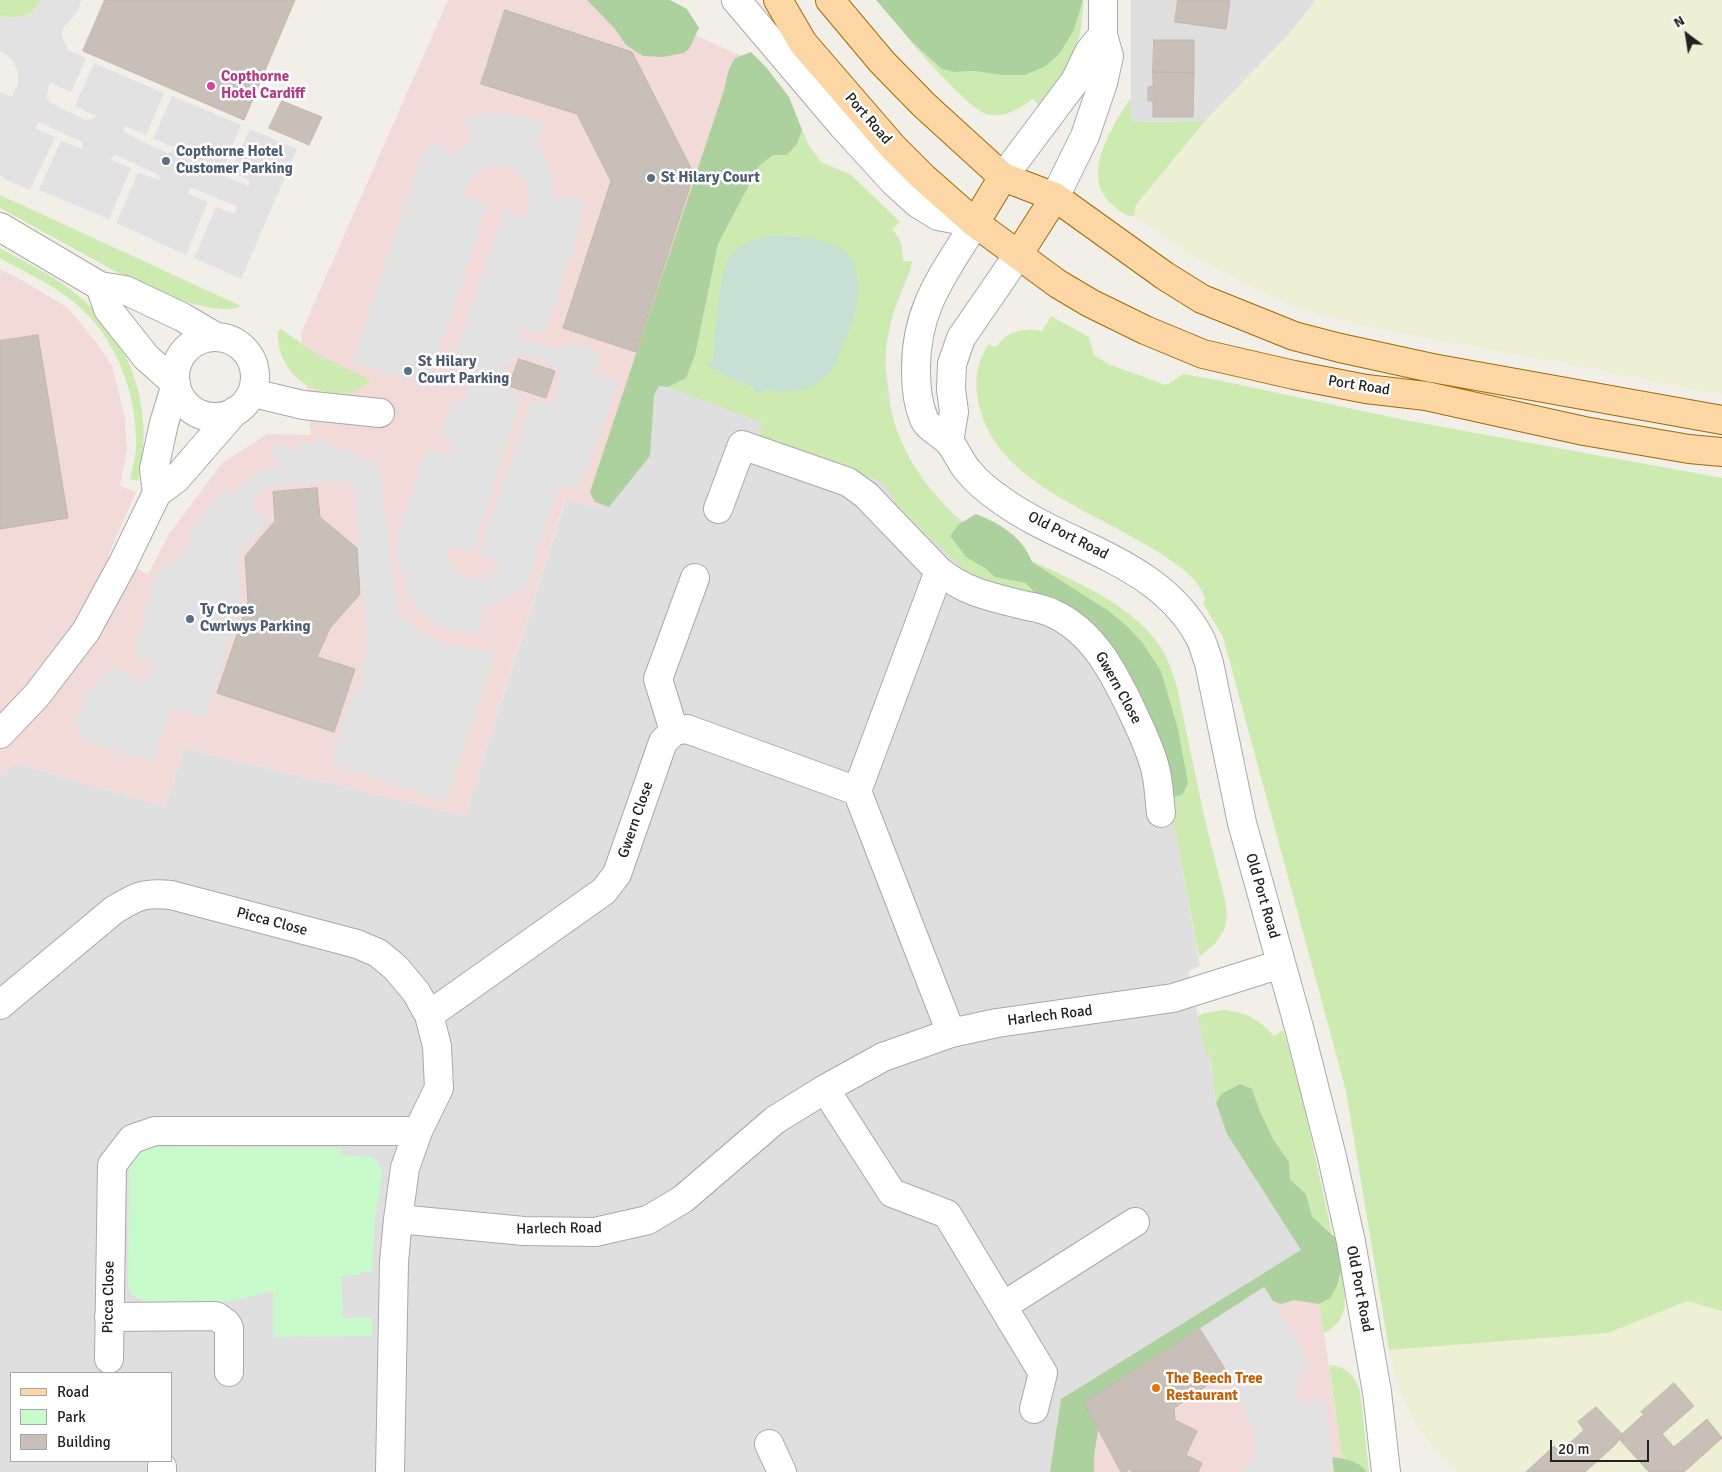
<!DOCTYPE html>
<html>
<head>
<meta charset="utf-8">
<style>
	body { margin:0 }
	#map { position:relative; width:1722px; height:1472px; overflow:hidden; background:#f2efe9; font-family:Signika,sans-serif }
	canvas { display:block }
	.legend { position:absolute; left:10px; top:1372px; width:162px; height:90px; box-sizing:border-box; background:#fff; border:1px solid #a7a7a7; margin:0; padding:6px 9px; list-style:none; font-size:15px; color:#222 }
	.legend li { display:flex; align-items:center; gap:10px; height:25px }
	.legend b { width:25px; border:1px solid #a7a7a7 }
	.north { position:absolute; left:1662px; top:10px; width:50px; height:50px; -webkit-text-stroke:4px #fff; paint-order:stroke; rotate:329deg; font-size:14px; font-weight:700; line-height:20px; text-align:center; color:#222 }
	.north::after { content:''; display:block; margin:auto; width:18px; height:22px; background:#222; clip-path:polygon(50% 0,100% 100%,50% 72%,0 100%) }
	.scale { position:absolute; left:1550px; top:1440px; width:99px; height:22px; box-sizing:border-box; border:2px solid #222; border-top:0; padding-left:6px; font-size:15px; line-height:18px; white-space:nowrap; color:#222; -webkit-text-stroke:4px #fff; paint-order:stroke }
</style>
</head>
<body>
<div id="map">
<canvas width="1722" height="1472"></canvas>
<ul class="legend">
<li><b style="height:6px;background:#fcd6a4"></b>Road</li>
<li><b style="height:14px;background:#c8facc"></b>Park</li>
<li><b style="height:14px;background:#c7bfb8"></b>Building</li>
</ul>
<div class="north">N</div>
<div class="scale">20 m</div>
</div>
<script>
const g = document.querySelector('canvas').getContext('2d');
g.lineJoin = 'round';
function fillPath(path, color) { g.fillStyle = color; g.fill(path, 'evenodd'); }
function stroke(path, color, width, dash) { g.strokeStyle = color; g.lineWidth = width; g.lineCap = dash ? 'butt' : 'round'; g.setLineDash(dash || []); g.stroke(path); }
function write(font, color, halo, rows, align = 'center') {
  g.font = font + ' Signika,sans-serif'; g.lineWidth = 5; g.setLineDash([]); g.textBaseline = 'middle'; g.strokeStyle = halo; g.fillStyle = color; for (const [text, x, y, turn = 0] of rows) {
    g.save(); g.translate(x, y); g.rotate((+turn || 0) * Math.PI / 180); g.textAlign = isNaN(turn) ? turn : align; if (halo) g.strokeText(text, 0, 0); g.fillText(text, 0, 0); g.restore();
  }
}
fillPath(new Path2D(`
	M1131,0H1316L1290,33L1205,121L1131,122Z
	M789,97L808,144L821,162L851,175L900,222L892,229L899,237L902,247L903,261H912L910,271L893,314L886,346V369L891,408L895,426L904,449L918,475L949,510L972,530L1070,586L1178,729L1171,818L1175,828L1200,966L1188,971L1205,1051L1211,1058L1216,1103L1227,1134L1302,1250L1061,1399L1050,1472H0V776L15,763L165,807L184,748L465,816L566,499L602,508L644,381ZM11,1373H171V1461H11Z`), '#e0dfdf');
fillPath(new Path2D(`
	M448,0H617L766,67L644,381L602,508L565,500L465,816L184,748L165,807L15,763L0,776V269L27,283L68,308L100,347L112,366L125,418L127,449L120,486L136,492L108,556L148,574L169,534L222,463L267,434L311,435L301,333Z
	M1302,1250L1313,1272L1324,1333L1344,1472H1050L1061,1399Z`), '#f2dad9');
fillPath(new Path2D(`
	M1316,0H1722V395L1548,360L1399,333L1339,320L1287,304L1243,283L1179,247L1134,216L1136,205L1205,121L1290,33Z
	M1687,1301L1722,1311V1472H1459L1432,1445L1417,1427L1398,1387L1389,1350L1608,1333Z`), '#eef0d5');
fillPath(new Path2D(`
	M0,0H41C33,17 17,21 0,15Z
	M1083,0C1084,4 1083,13 1082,19C1079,53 1063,81 1039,106L1033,99C1020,108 1007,117 990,115C968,112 908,38 891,18L913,43L954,72L975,71L1001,75L1074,30Z
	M1131,98V122L1205,121L1136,205L1134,216C1125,216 1120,211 1114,206C1078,178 1112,126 1131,98Z
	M802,130L808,144L821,162L851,175L900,222L892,229C900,239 902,248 903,261H912C910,272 905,281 900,292C894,310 888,328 886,347C881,406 902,459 942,502C951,512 961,523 972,530C981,537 992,541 1002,546C1054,574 1129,597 1162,649C1169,661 1173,674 1177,687L1204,816L1225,900L1227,916L1224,930L1215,944L1199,957L1175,828L1171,818L1170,799L1183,794L1127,626L1109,611L1032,562L1046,598L1009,591V586L966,573L901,509L898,510C893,498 889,488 878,480L770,445L760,436L761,422L668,387L686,378L695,355L718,244L759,166L773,155L797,144ZM783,235L801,236L785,392C766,390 747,387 729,378C722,375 716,368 709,364L713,360L731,254C749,241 760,237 783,235Z
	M0,195L241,306C221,318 163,294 142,286L0,208Z
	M0,248C27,263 58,278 81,298C134,343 155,415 138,481L130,479C133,466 137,452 136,438C135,388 114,335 75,303C53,285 25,272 0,258Z
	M1051,316L1089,337L1094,355L1108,364L1166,385L1183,374L1217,380L1405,420L1722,478V1311L1687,1301L1608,1333L1389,1350L1346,1091L1223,637L1203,603L1205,600C1201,580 1181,568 1166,557C1150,547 1133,537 1116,528C1060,498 986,466 977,394C975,376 978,359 989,344L994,347C999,345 999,343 1003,339C1013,330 1029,328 1042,331Z
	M281,329L315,353L370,380C359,393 352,393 336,393C301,392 276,365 278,330Z
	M1224,1010C1247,1013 1259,1019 1274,1036L1283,1030L1286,1039L1305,1110L1332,1234L1312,1216L1306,1194L1290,1179L1289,1162L1273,1139L1260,1111L1252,1089L1221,1094L1216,1103L1211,1058L1205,1051L1197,1016L1205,1013Z
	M1342,1269C1345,1295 1352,1319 1324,1333L1319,1304C1336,1295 1337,1287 1342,1269Z
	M1329,1365C1346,1366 1354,1375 1360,1391L1369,1472H1367L1364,1468L1342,1457Z`), '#cdebb0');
fillPath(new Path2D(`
	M587,0H670L687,9L699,28L689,49L684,53L663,57L643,56L626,45L615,29Z
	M876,0H1083L1074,30L1060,53L1046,66L1025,75H1001L975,71L954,72L942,69L913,43Z
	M751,52L766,67L789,97L802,130L797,144L787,155H773L759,166L718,244L695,355L686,378L668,387L659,386L654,395L650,456L609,507L595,502L590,492L724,90L729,69L735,58Z
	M976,514C999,523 1023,537 1032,562L1109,611L1127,626L1142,642L1161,671L1178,729L1188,783L1183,794L1170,799L1164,778L1170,767L1140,696L1123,664L1106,639L1091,625L1044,603L1026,583L995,577L985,568L966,557L950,536L959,524Z
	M1240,1084L1252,1089L1260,1111L1273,1139L1289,1162L1290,1179L1306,1194L1312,1216L1341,1243L1344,1261L1337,1286L1330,1298L1319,1304L1294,1300L1281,1304L1273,1301L1264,1287L1084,1403L1098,1430L1094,1456V1472H1050L1061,1399L1301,1250L1227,1134L1216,1103L1221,1094Z
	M1326,1457C1339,1457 1359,1460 1367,1472H1313Z`), '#add19e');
fillPath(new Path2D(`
	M783,235L817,239L840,247L855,263L859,290L854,318L834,368L821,380L807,389L785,392L764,389L760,394L754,392V387L727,377L716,369H712L709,364L713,360C715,340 719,266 732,253C745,240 765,237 783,235Z`), '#c6e0d4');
fillPath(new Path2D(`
	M151,1147L341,1148V1155L374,1157L382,1169V1175L375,1218L372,1272H361L360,1275L341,1276L343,1318L372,1317V1336L273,1337V1291L212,1305L179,1307V1302C161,1302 136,1307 128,1287L129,1164C133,1154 140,1149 151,1147Z`), '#c8facc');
fillPath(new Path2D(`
	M41,0H81L78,11L63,28L62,36L68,50L86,58L71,92L50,83L46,97L51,103L86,120L93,119L96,116L75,106L94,63L164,93L146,135L125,126L123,129L125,133L167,153L172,152L174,147L153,139L172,96L241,125L223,168L203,160L202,166L248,186L250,182L248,180L231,171L250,129L297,149L241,279L194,258L216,207L235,214L236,206L219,199L192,188L187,193L208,202L186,255L116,223L138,173L160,180L159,175L116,155L110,159L131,168L109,219L39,190L61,141L83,149L82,142L39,122L34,128L55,137L30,190L6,180L0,175V92L12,97L18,84V72L14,63L7,55L0,51V15L8,18H17L26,16L34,10Z
	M499,112L545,123L536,142L546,160L554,184L557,198L584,197L580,226L545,333L521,327L519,332L525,339L558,350L572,342L602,353L594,375L618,382L580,489L559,484L531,574L525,586L512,596L497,604L480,610L481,634L463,633L440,626L426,617L410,597L395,553L398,535L427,448L448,456L453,441L440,437L451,404L461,402L466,396L476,364L454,357L504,210L525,218L529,206L530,194L528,184L514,169L503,165L486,168L470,178L464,192L463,198L487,204L428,384L407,379L353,362L419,161L425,150L433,140L452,156L458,149L472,141L465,120L485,113ZM522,354L547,362L555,368L561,378L553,406L532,399L478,554L501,562L493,575L483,580L470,579L460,575L450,565L448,555L450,545L472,553L522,395L501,388L506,367Z
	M319,435L338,451L350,450L378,466L398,611L415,627L443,644L495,652L446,802L330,763L352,694L360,693L365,680L359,675L368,645L364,597L360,594L357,548L359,544L354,490L351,485L343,480L269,487L263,490L250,504L269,520L238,556L241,602L213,696L204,718L171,708L153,763L84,740L73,719L85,706L81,699L113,666L142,681L152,674L155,665L150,656L139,663L133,651L140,647L134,636L144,630L140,620L147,617L142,606L154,599L148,588L156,583L153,575L176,560L192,540L186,534L225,489L232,496L252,474L276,467L281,462L270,454L278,443L292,451L302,439L312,446Z
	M1264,1287L1300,1344L1308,1368L1298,1375L1296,1381L1299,1403L1325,1397L1334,1472H1239L1248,1466L1254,1457L1257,1445L1254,1432L1227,1372L1200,1329Z`), '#e2e2e2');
const building = new Path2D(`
	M105,0H295L244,120L83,51Z
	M1178,0H1230L1226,29L1175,22Z
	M505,10L632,52L694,174L636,352L563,328L611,181L577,114L481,84Z
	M1154,40H1194V73L1153,72Z
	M1153,72L1194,73L1193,117H1153V101H1148V87L1153,86Z
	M282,101L322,117L309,145L269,128Z
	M38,335L68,518L0,529V341Z
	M519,359L555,371L546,398L509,386Z
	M317,488L320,517L357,548L360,594L330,628L317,657L355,669L334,732L217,693L248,602L245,556L275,521L273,492Z
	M1200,1329L1227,1372L1174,1408L1175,1420L1197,1431L1186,1455L1202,1463L1198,1472H1132L1129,1469L1126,1472H1121L1084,1403Z
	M1674,1383L1694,1406L1662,1434L1674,1447L1707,1419L1722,1438L1684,1472H1649L1619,1439L1623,1435L1622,1434L1644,1414L1641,1412Z
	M1596,1407L1623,1435L1614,1446L1585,1472H1526L1554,1446L1560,1452L1584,1430L1578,1422Z`);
fillPath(building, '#c7bfb8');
stroke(building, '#c4b6ab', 1);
const minor = new Path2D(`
	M736,0L842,125L894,182L917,203L938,216L975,223C944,274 915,308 916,371C916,386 918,405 924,419C928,428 942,434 949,442C957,451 961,464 970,473C978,483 991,493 1001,500C1066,547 1160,561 1200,638C1204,646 1206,655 1209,663L1242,823L1300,1031L1332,1157L1351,1242L1377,1392L1386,1472
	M1003,177L1075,81L1089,52L1103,35
	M1055,197L1085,136L1103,83L1109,56L1103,35V0
	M0,227L100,286L125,290L182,317L216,337
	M100,286L108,309L146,357L176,384L164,423L154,469L157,493
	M175 377a40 40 0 1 1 80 0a40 40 0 1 1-80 0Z
	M253,393L303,405L380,413
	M949,442L954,412L951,389L952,364L961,338L1018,255
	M718,509L742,445L848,482L866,495L939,571L857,791
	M939,571C966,592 987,596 1019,604C1030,607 1042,608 1052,613C1093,631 1114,673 1132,711C1141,730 1150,748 1155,768C1159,782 1159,798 1161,813
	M674,731L658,679L695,578
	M0,734L37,695L86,631L123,563L157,493L176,479L235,411
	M0,1005L114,910C137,896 144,892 171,895L357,944L378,953L396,968L416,992L429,1015L437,1046L439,1088L418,1131L405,1168L398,1219L394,1262L390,1472
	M429,1015L604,891L617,874L663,742L674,731L687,729L857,791L951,1033
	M825,1089L892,1193L947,1214L1043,1373L1034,1409
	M398,1219L524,1231L595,1232L648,1220L683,1199L775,1120L825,1089L883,1057L951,1033L997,1023L1173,998L1281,964
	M1003,1306L1135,1222
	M109,1317L216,1316L226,1323L229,1328V1372
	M109,1359L112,1165L132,1139L155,1131H418
	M769,1444L782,1472
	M162,1467V1472`);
const major = new Path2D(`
	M778,0L803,43L892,146L924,178L975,223L1058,284L1090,303L1145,330L1203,354L1294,375L1366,389L1426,396L1584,431L1689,449L1722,452
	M830,0L882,62L924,105L1003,177L1055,197L1165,276L1202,299L1294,336L1340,348L1432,368L1722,420
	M975,223L1003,177
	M1018,255L1055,197`);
stroke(minor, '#a9a9a9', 30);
stroke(major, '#a06b00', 30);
stroke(minor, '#fff', 28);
stroke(major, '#fcd6a4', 28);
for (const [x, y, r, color] of [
	[211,86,5,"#d1479c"],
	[166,161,5,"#5c6f8a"],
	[651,178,5,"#5c6f8a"],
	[408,371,5,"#5c6f8a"],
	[190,619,5,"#5c6f8a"],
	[1156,1388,5,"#e8710a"]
]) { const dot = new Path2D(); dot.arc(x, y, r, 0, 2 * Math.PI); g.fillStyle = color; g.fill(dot); stroke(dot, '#fff', 2); }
write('bold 15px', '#b23c85', '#fff', [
	["Copthorne",221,77],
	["Hotel Cardiff",221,94]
], 'left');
write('15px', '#222', '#fff', [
	["Port Road",868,119,49],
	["Port Road",1359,386,9],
	["Old Port Road",1068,536,27],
	["Gwern Close",1118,688,61],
	["Gwern Close",636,820,-71],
	["Old Port Road",1262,896,74],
	["Picca Close",272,922,15],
	["Harlech Road",1050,1016,-7],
	["Harlech Road",559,1229,-1],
	["Old Port Road",1359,1289,79],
	["Picca Close",109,1297,-89]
]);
write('bold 15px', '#4e5e75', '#fff', [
	["Copthorne Hotel",176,152],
	["Customer Parking",176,169],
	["St Hilary Court",661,178],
	["St Hilary",418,362],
	["Court Parking",418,379],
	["Ty Croes",200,610],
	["Cwrlwys Parking",200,627]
], 'left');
write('bold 15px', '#c56008', '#fff', [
	["The Beech Tree",1166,1379],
	["Restaurant",1166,1396]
], 'left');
</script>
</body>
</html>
